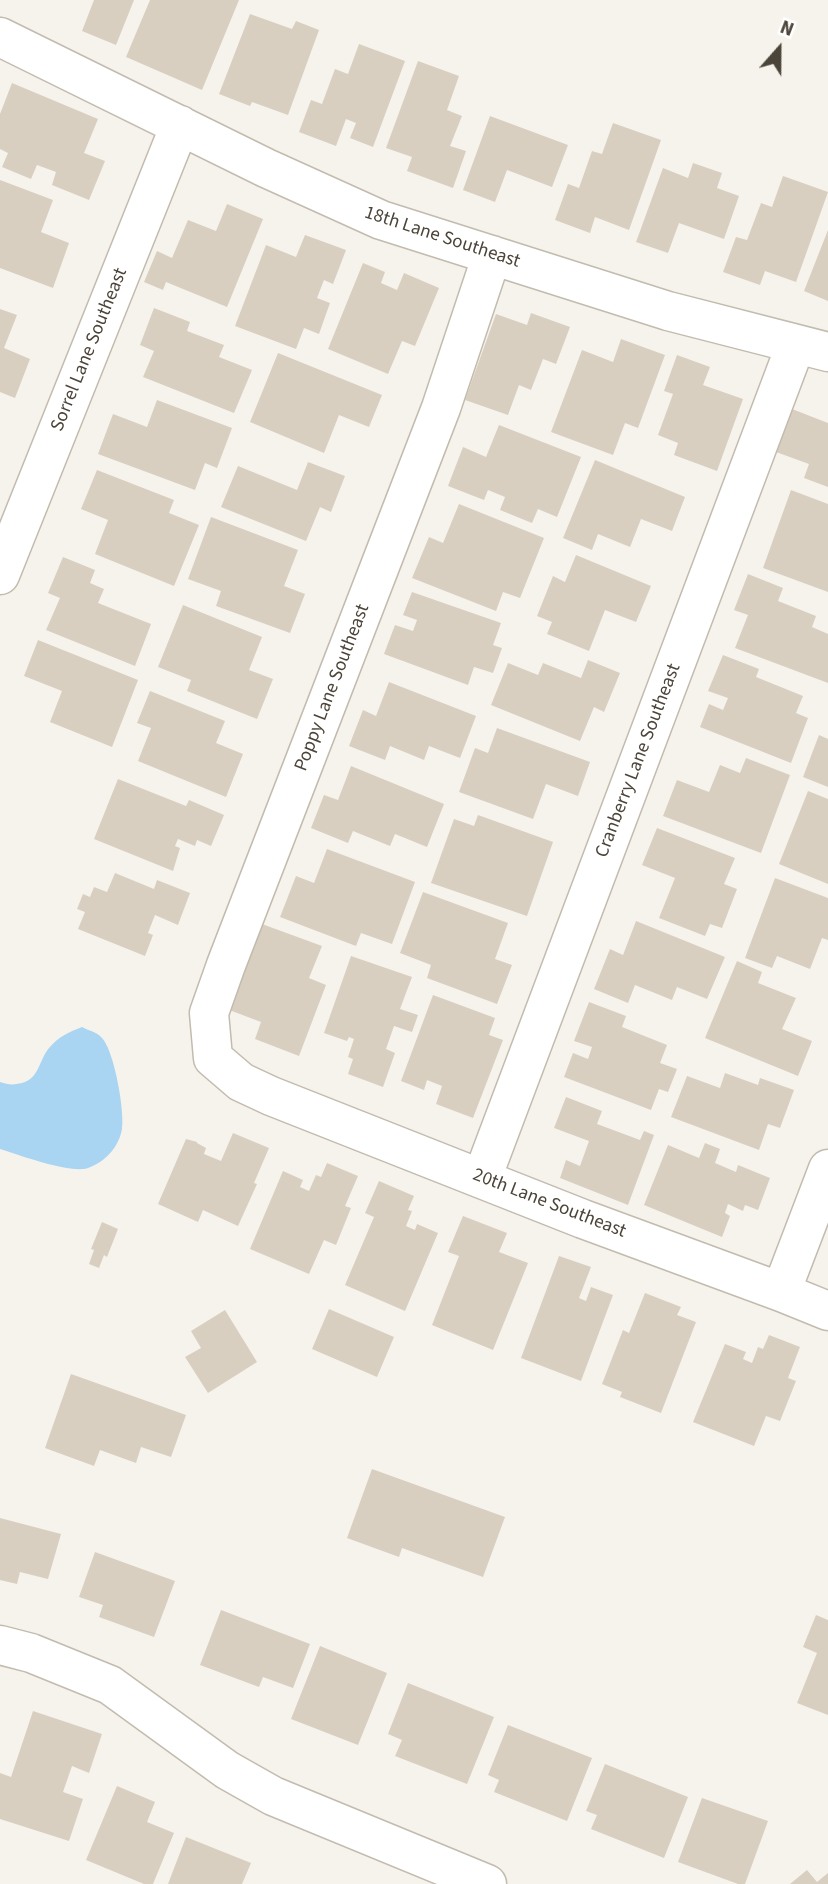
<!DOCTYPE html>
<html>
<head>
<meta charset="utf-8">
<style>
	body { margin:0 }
	#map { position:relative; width:828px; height:1884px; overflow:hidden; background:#f6f3ec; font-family:"Source Sans 3",sans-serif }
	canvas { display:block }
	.north { position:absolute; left:744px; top:14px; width:70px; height:70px; -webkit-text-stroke:5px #fff; paint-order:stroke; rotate:21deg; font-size:19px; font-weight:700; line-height:28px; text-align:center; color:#4b4439 }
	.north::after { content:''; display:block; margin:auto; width:24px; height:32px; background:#4b4439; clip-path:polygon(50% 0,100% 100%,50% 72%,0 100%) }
</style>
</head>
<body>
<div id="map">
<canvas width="828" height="1884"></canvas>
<div class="north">N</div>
</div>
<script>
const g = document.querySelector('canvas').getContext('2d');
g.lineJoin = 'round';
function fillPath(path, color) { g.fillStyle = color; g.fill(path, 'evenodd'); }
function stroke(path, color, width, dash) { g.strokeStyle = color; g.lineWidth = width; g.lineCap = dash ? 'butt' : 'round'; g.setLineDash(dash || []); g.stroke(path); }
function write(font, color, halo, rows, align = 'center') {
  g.font = font + ' "Source Sans 3",sans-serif'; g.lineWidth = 5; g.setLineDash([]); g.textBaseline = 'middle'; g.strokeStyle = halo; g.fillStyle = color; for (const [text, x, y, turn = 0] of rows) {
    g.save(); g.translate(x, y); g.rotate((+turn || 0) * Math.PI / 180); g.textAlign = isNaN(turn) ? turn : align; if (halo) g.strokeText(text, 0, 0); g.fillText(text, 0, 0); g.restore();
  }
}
fillPath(new Path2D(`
	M82,1027C87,1030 97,1032 101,1037C114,1048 125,1112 122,1129C119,1147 105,1162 88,1168C71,1174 19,1155 0,1149V1082C9,1085 13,1085 22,1083C39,1079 39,1060 49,1048C58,1037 69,1032 82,1027Z`), '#a9d4f2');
fillPath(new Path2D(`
	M94,0H134L116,45L82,31Z
	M150,0H239L202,90L126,57Z
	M250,14L292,29L296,21L319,30L288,115L252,102L250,106L219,94Z
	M359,44L405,61L373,147L350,138L356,123L346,119L336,146L299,132L311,100L322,104L335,69L348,74Z
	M418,61L459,76L447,110L462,116L450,146L466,151L453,188L407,171L412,157L386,148Z
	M12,83L98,119L84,153L105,161L89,200L52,185L56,172L37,165L31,179L2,167L8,153L0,149V114Z
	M490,116L568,145L552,187L507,170L495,202L463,190Z
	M613,123L661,140L629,230L595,217L590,233L555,220L568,184L579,188L592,151L602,154Z
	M693,163L722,173L717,188L739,196L724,239L679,223L668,253L636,242L663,168L688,178Z
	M783,176L828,192L796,282L765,271L760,285L723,272L736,237L747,240L761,203L772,207Z
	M0,180L53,200L41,232L69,243L53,288L0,268Z
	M227,204L263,219L227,307L166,282L163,290L144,282L157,251L172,258L188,220L216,231Z
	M828,230V301L804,291Z
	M305,235L346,250L333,284L324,280L317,298L330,303L319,334L304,328L296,349L235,326L266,245L296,257Z
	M363,263L385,272L381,283L397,290L404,273L439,288L415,346L402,341L388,374L328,349Z
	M154,308L190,322L187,331L224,345L219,357L252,370L234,413L143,377L154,351L140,345Z
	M0,309L17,315L4,348L30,359L15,398L0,392Z
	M531,313L570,327L556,364L543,359L531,390L519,385L508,415L465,400L496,314L527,325Z
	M621,339L665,355L638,428L625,423L613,455L551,432L582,350L613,362Z
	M278,353L382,395L369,427L339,415L324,453L250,422Z
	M677,355L710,367L703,385L743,399L717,471L674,455L678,443L658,435L673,394L664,391Z
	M157,400L232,428L217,468L205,463L195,490L98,454L113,414L147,427Z
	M792,409L828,423V487L804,478L809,464L776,452Z
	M499,425L581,457L557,517L538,509L532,523L500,510L505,497L488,490L484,500L448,486L463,447L486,457Z
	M595,460L685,497L672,531L641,519L630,547L598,534L592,550L563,538Z
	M308,462L345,476L331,512L320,507L306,541L221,507L238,466L297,490Z
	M97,470L174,500L169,513L199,525L174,586L95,554L108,520L81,509Z
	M791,490L828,504V592L763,568Z
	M459,504L544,538L520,598L503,592L496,611L412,578L429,537L443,543Z
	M211,517L298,550L284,586L305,594L290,633L216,606L221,591L188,579Z
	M576,555L651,586L636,622L605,610L589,651L547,634L552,622L537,616L553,576L565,582Z
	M63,557L95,570L90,583L104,589L98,603L151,624L135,666L46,630L60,598L48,593Z
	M748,574L783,588L778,601L816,616L812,627L828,634V683L735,648L748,615L734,610Z
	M412,592L501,623L493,645L502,648L493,673L474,667L468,685L384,654L395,625L413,631L417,620L403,615Z
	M183,605L262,637L249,670L273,679L257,719L187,691L191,680L158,667Z
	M38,640L138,680L112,747L50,722L62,691L24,676Z
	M723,655L759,669L756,677L803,696L796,713L808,718L791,763L700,727L709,704L723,710L728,698L708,691Z
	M588,660L620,673L604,712L594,707L580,741L491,705L508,663L538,675L543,663L581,678Z
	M389,682L476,716L460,758L429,746L424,760L390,746L385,760L349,746L363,710L376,716Z
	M150,691L225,721L216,743L243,754L226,797L138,761L151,728L137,723Z
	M497,728L590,762L578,796L546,784L533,819L459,792L475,748L488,753Z
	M819,735L828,739V787L803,777Z
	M746,758L790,775L761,853L663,816L677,780L709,792L720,765L740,773Z
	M351,766L444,804L427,847L395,834L390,846L353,831L348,843L311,828L324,795L338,800Z
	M118,779L186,806L189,800L224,815L211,846L197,840L195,846L178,839L175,846L180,848L173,871L94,839Z
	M808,791L828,799V884L779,864Z
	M478,815L553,842L527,916L431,883L454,819L474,826Z
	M657,828L735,858L724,884L737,889L722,928L710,924L705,936L659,918L675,878L642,865Z
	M327,849L415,882L392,944L361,933L356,946L280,917L296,876L314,883Z
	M115,873L154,889L157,880L190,893L178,925L155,915L148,933L153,935L145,956L78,929L85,912L77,909L83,894L90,897L94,887L107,892Z
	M775,878L828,898V940L822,938L810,969L777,956L772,968L745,958Z
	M423,892L508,923L495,959L512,965L497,1004L427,978L431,965L400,953Z
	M636,921L725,957L707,999L677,987L672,1000L635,985L628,1003L594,989L610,949L623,955Z
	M262,924L322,946L309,978L326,985L299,1056L255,1039L261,1022L224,1008L239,985Z
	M351,956L412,977L400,1009L418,1015L412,1032L394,1026L386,1049L395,1053L383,1087L348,1074L353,1059L348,1057L354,1039L349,1037L347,1041L324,1033Z
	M737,961L762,972L758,983L796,998L782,1029L812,1041L798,1076L705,1038Z
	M433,995L495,1018L489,1035L503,1040L473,1118L436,1104L442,1086L427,1080L424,1090L401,1081Z
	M589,1002L626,1016L622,1027L667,1045L660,1063L677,1069L668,1092L659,1089L651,1110L564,1077L573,1053L588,1059L592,1047L574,1041Z
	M725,1073L758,1085L760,1078L794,1090L780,1128L768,1124L759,1150L671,1117L687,1076L720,1088Z
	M566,1097L602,1111L597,1124L640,1140L644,1131L654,1135L628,1205L560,1178L566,1160L580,1166L589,1141L554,1128Z
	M233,1133L269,1148L254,1183L257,1184L238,1226L203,1210L198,1222L158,1204L186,1139L197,1142V1143L206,1148L204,1154L221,1161Z
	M705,1143L720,1149L715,1163L736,1172L738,1165L770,1178L758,1210L745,1205L743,1211L728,1204L725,1213L730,1216L722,1237L644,1205L668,1145L699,1158Z
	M327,1163L358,1176L345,1206L351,1208L336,1245L324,1240L309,1274L250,1249L283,1171L303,1180L300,1187L309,1191L316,1175L321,1177Z
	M379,1181L414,1196L408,1210L412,1211L406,1226L415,1230L417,1224L438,1233L405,1311L345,1285L374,1217L365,1213Z
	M463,1216L507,1233L499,1252L528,1263L493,1350L432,1325L459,1256L448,1252Z
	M102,1222L118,1229L107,1257L104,1255L99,1268L89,1264L94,1250L91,1249Z
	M559,1256L591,1267L579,1298L586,1301L591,1287L613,1295L581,1381L521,1358Z
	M645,1293L681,1307L677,1315L696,1322L661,1413L620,1397L622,1392L602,1384L623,1330L629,1333Z
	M329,1309L394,1337L377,1377L312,1349Z
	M225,1310L257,1362L208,1393L185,1357L201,1348L191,1331Z
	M769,1335L800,1347L788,1378L796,1381L780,1421L766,1416L754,1446L693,1422L725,1344L746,1352L743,1359L752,1363L758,1347L763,1349Z
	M71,1374L186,1415L171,1457L141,1447L136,1463L100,1450L94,1466L45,1448Z
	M372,1469L505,1517L483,1577L402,1548L399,1557L347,1538Z
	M0,1518L61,1534L48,1579L20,1572L17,1584L0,1580Z
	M95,1552L175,1581L154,1637L99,1617L103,1605L79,1597Z
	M221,1610L310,1644L293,1688L263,1677L259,1687L200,1665Z
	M816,1615L828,1620V1715L797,1703L817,1653L803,1647Z
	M320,1646L387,1673L358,1745L291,1719Z
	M408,1683L494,1717L467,1784L395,1756L402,1740L388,1734Z
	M33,1711L102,1734L89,1773L72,1766L63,1792L83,1799L69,1841L0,1819V1773L11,1777Z
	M508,1725L592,1758L567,1821L494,1792L499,1780L488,1775Z
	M605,1764L688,1797L664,1858L591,1829L597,1815L586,1811Z
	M117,1786L155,1802L147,1822L174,1833L153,1884H144L86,1860Z
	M702,1798L768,1821L745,1884H738L678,1862Z
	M186,1837L251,1863L242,1884H168Z
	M807,1870L817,1882L828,1873V1884H790Z`), '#d8cfc1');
const minor = new Path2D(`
	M0,37L266,168L381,220L668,311L828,352
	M492,255L441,408L226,965L209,1013L213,1058L241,1082L271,1096L583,1219L781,1292L828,1311
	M0,575L180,125
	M482,1178L796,344
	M781,1292L828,1169
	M0,1645L31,1653L110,1685L227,1770L273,1796L487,1884`);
stroke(minor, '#c2bbae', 41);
stroke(minor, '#fff', 38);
write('19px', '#4b4439', '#fff', [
	["18th Lane Southeast",442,238,18],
	["Sorrel Lane Southeast",90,350,-68],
	["Poppy Lane Southeast",333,688,-69],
	["Cranberry Lane Southeast",639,761,-69],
	["20th Lane Southeast",549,1204,21]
]);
</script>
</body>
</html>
